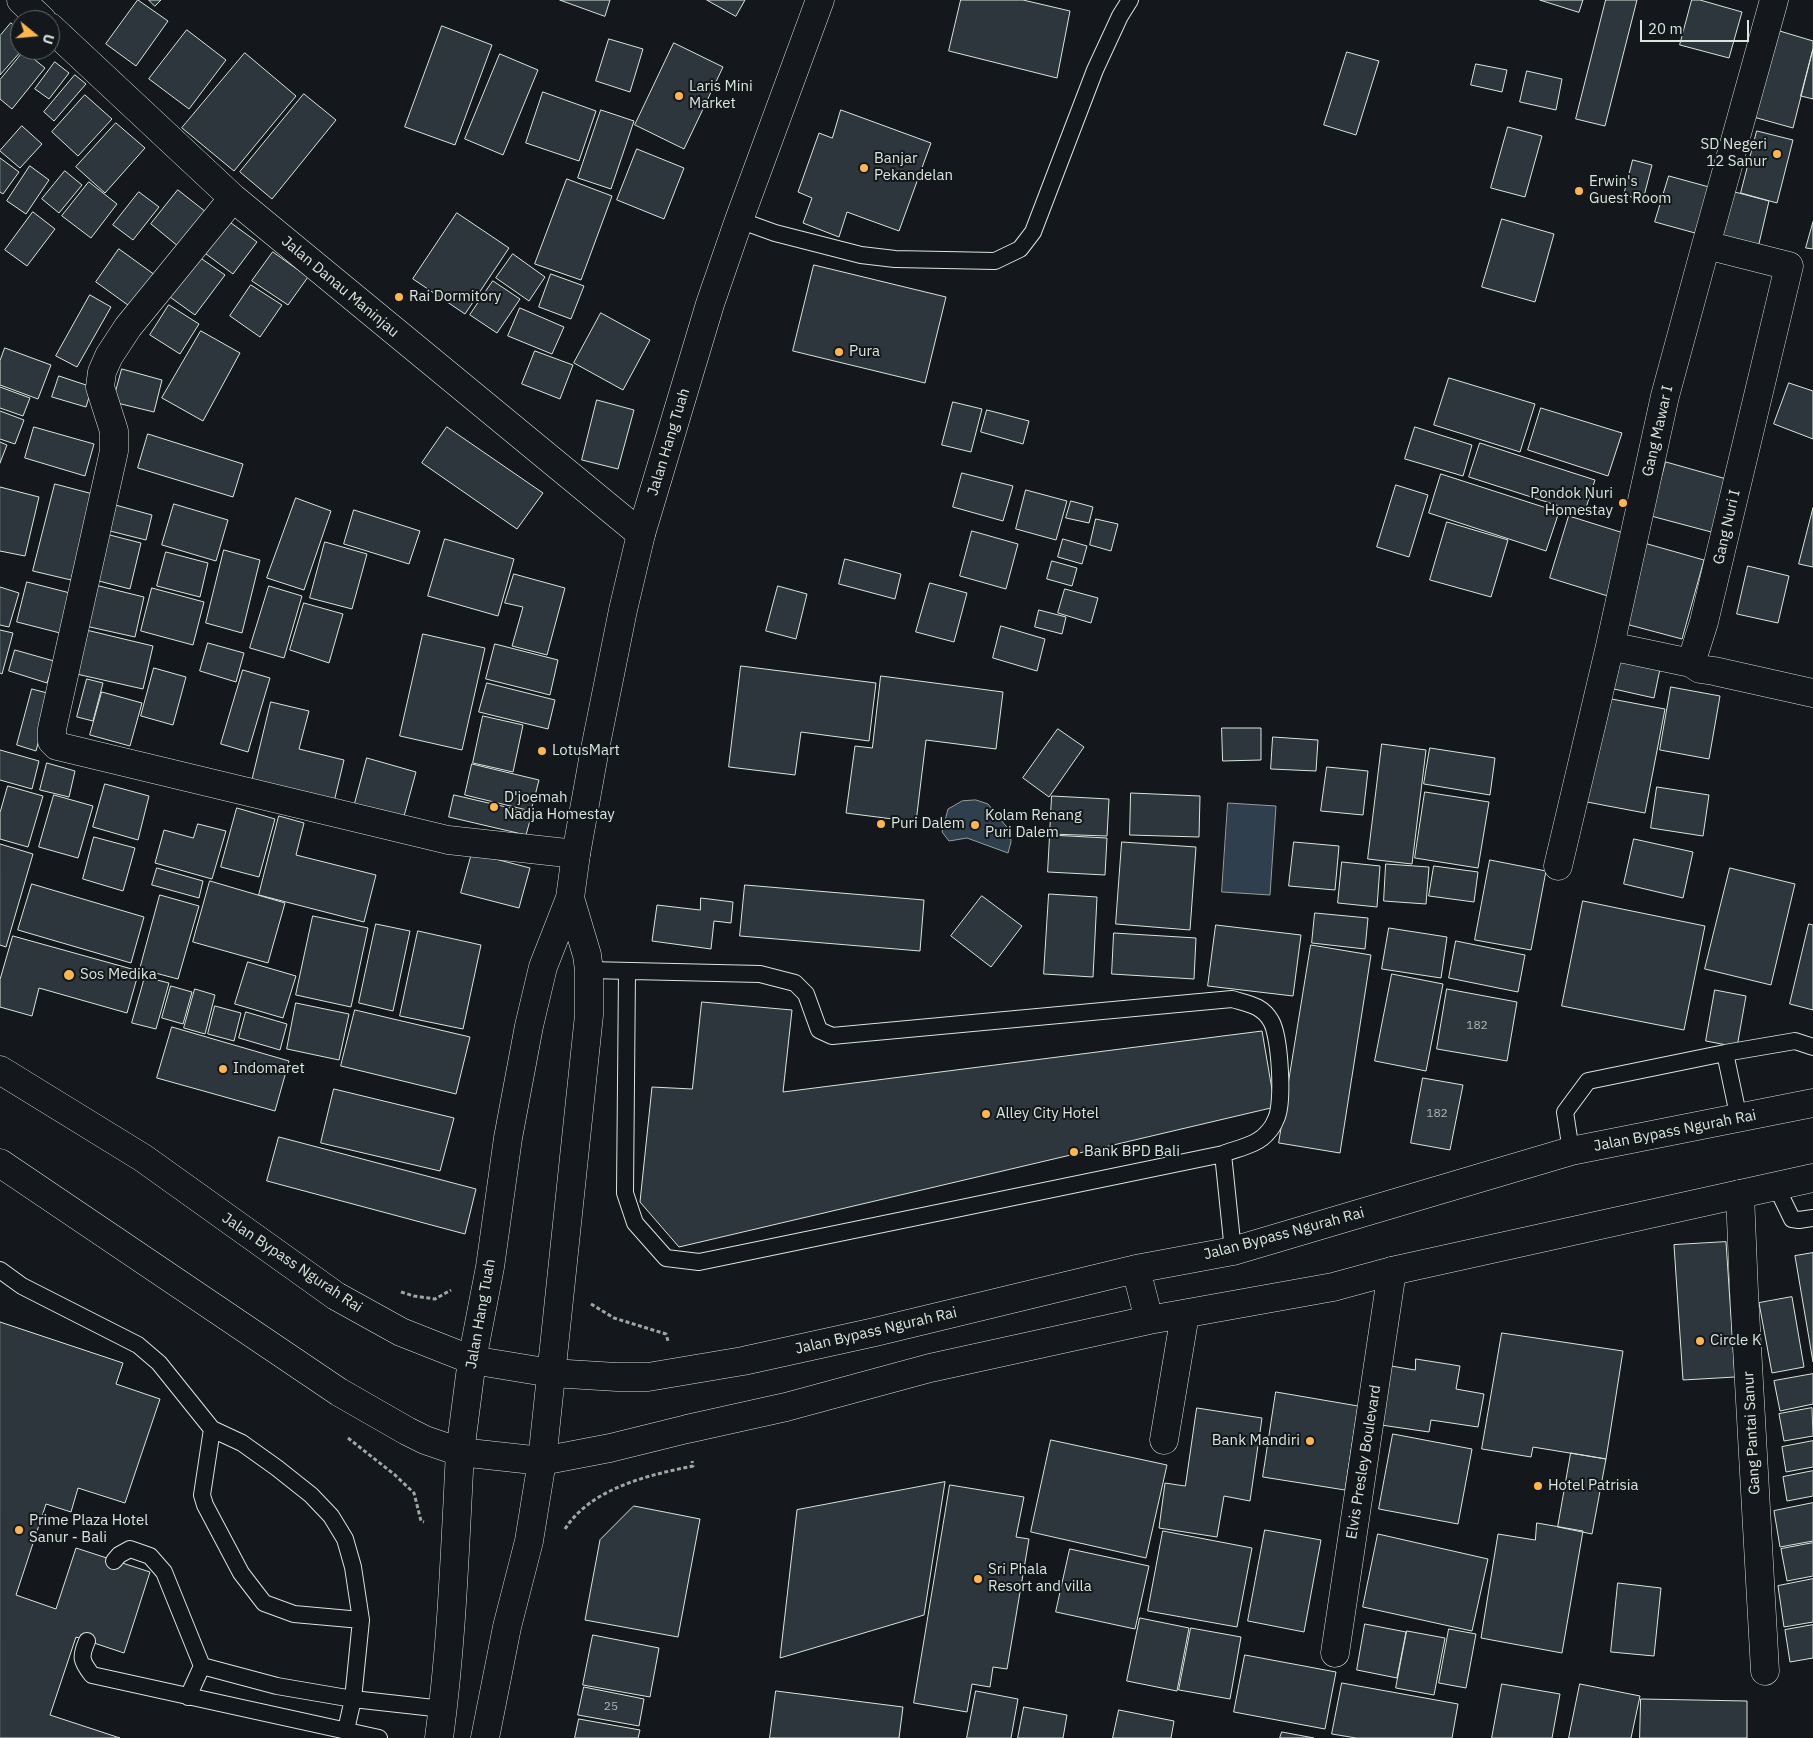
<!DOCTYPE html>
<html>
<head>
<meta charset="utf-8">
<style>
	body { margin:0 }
	#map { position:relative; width:1813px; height:1738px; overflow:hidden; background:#14181c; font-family:"IBM Plex Sans",sans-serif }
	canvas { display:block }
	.north { position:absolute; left:10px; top:10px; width:50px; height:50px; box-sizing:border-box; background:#14181c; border:1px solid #626a69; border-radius:50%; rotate:107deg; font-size:14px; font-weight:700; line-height:20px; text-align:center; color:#d8e6dc }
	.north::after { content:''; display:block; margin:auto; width:18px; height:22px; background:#ffb74d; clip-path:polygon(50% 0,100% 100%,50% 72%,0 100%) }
	.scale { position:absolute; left:1640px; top:20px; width:109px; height:22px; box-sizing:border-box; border:2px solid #d8e6dc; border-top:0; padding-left:6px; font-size:15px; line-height:18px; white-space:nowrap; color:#d8e6dc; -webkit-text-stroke:4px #14181c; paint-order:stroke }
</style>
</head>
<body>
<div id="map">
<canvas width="1813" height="1738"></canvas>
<div class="north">U</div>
<div class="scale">20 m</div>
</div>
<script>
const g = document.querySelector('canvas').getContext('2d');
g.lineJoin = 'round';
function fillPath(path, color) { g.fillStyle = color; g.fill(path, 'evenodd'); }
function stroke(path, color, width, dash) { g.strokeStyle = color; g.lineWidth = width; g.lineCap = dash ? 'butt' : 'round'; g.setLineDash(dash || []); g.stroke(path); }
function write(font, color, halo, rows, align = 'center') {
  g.font = font + ' "IBM Plex Sans",sans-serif'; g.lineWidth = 4; g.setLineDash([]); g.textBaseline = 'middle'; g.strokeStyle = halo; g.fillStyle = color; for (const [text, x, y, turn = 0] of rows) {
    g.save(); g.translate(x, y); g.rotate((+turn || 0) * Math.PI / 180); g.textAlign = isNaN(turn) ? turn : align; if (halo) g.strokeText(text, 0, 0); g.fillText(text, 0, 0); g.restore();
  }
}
const water = new Path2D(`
	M976,800L988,804L1010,831L1011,842L1008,853L967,838L949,841L942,832L948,809L962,801Z
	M1228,803L1276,806L1270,895L1222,892Z`);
fillPath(water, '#2f3f4d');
stroke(water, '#939e99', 1);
const building = new Path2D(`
	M138,0L168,21L136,66L106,44Z
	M149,0H161L155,6Z
	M560,0H610L605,16Z
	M707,0H745L736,16Z
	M961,0H1023L1070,11L1057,78L949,51Z
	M1540,0H1583L1579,12Z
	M1606,0H1637L1605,126L1576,119Z
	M1692,0H1700L1742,12L1729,58L1680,45Z
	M11,23L20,31V50H22L0,75V36Z
	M442,26L492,45L455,145L405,127Z
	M1773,29L1813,41V49L1793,128L1750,116Z
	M187,30L226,60L189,109L149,79Z
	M609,39L643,49L630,92L596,81Z
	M674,43L723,67L684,149L635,125Z
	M1813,49V99L1801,96Z
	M24,51L45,68L12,109L0,99V80Z
	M1347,52L1379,61L1356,135L1324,125Z
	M245,53L296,96L234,171L182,128Z
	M500,54L538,70L503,155L465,139Z
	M55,62L69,73L49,99L35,89Z
	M1476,64L1507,70L1502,92L1471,85Z
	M1527,71L1562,79L1556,110L1520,102Z
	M75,75L86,84L54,121L44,112Z
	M543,92L596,111L579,161L526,143Z
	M304,94L336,120L272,199L240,172Z
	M85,95L112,119L78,156L52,132Z
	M601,110L634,121L611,189L578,178Z
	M841,110L931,143L899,231L847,212L839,237L803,223L812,198L798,192L819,133L832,138Z
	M116,123L145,148L105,193L76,167Z
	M22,126L42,144L20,168L0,151Z
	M1508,127L1542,136L1525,197L1491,188Z
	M1757,131L1793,140L1777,203L1741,193Z
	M637,149L684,168L664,219L617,200Z
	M0,158L19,172L3,194L0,192Z
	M1633,160L1652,165L1643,200L1624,195Z
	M30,166L49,180L26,214L7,201Z
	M65,171L82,185L59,213L42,199Z
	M1669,176L1709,187L1695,233L1655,222Z
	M567,179L612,196L581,280L535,264Z
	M89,182L117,204L91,238L62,216Z
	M178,190L211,216L184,251L151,224Z
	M1731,191L1769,201L1757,252L1719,243Z
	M139,192L159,207L133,240L113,225Z
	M33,212L55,229L27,266L5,250Z
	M457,213L509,248L465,314L413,279Z
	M1502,219L1554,234L1535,302L1482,287Z
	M227,220L257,242L233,274L202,251Z
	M1813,222V249L1806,248Z
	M119,249L155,275L132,308L96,282Z
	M273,252L308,277L288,305L252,281Z
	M513,254L545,277L529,301L496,278Z
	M199,257L225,275L195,315L170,297Z
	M814,265L946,297L925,383L793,351Z
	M551,274L584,286L571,319L539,307Z
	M493,281L520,299L497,333L470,315Z
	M251,285L282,305L260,337L230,316Z
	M90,295L111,307L77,367L56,356Z
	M169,305L199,324L180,354L150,335Z
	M520,308L564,327L552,354L508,336Z
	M601,313L650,340L623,390L574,363Z
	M201,331L240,353L203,421L162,398Z
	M5,348L51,365L38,399L0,385V361Z
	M535,351L573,365L560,399L522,384Z
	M122,369L162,380L154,412L113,402Z
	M59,376L92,387L86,407L52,397Z
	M1449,378L1535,404L1520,452L1434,425Z
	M1789,383L1813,391V439L1774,424Z
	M0,387L30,398L23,416L0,408Z
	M597,400L634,410L618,469L582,460Z
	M953,402L982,409L971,452L942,445Z
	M1541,408L1622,433L1608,476L1528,450Z
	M987,410L1029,421L1023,444L981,432Z
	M0,411L24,420L15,444L0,439Z
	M34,427L94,444L85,476L25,458Z
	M447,427L543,493L517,529L422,463Z
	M1415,427L1472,445L1463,476L1405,459Z
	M148,434L243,464L233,497L138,468Z
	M0,442L7,445L0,463Z
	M1480,443L1595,480L1584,514L1469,477Z
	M1666,462L1730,480L1715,533L1651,516Z
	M962,473L1013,486L1003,521L953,507Z
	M1441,474L1559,512L1546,551L1429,513Z
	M55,484L93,494L71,580L33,571Z
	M1396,485L1428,495L1409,557L1377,547Z
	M0,487L39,497L25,556L0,551Z
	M1026,490L1067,501L1056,540L1016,529Z
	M296,498L331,511L304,590L267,578Z
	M1071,501L1093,507L1089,523L1066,518Z
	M108,503L152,515L146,540L102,529Z
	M174,504L228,520L216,561L162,545Z
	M1813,508V567L1799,564Z
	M354,510L420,531L409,564L344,544Z
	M1569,516L1630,535L1611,597L1550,578Z
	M1096,519L1118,524L1111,551L1090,545Z
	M1447,522L1508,540L1491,597L1430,580Z
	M972,531L1018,544L1006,589L960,576Z
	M102,533L141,543L130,589L91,579Z
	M445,539L514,559L498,616L428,596Z
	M1063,539L1087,546L1082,564L1058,557Z
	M325,542L367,554L352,609L310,598Z
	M1644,543L1704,560L1682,639L1622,623Z
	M224,550L260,560L242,633L206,623Z
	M166,552L208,563L200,597L157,586Z
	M845,559L901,574L895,599L839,584Z
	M1052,561L1077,568L1072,586L1047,579Z
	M1748,566L1789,576L1778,623L1737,614Z
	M514,574L565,588L547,655L512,646L523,607L505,603Z
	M27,582L74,594L64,634L17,622Z
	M930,583L967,593L954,642L916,632Z
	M91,584L144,597L135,637L81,625Z
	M269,586L302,596L284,658L250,648Z
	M778,586L807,594L796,639L766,631Z
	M0,587L19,593L9,627L0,625Z
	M152,588L204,602L193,645L141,631Z
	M1065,589L1098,598L1091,623L1058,613Z
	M304,603L343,614L329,663L290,650Z
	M1039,610L1066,617L1062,634L1035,627Z
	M1001,626L1045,639L1037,671L993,658Z
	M82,629L153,646L143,689L72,673Z
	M0,630L13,633L2,674L0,673Z
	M423,634L485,648L462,750L400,736Z
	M208,643L244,653L236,682L200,671Z
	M495,644L558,660L550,695L486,679Z
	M15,650L54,661L47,683L9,671Z
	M1621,655L1661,664L1654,698L1614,689Z
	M741,666L876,683L869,741L801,732L795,775L729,767Z
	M154,668L186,677L173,725L141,716Z
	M243,670L270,678L248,752L221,744Z
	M881,676L1003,692L996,749L926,740L916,822L846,813L855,746L872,748Z
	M87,679L103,683L93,721L77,717Z
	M487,683L555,700L548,729L479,712Z
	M1671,687L1720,696L1709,759L1660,750Z
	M32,689L51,694L36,751L17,745Z
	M102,692L142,703L130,746L90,735Z
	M1606,698L1665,709L1645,813L1587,802Z
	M271,702L309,711L299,749L344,760L334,802L252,781Z
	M483,716L523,725L513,772L473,763Z
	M1222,728H1261V760L1223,761Z
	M1058,729L1084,747L1049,797L1023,778Z
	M1273,737L1318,740L1316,771L1271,769Z
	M1382,744L1426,750L1412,864L1368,859Z
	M1430,748L1495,758L1490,795L1424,784Z
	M0,750L39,761L32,789L0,780Z
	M367,758L416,772L403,820L354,807Z
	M47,763L75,771L69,797L40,790Z
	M472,764L539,780L531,811L465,795Z
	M1327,767L1368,771L1363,815L1321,811Z
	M105,784L149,796L138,840L93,827Z
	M8,786L43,796L28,847L0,839V813Z
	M1657,787L1709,795L1703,836L1651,828Z
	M1425,792L1489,802L1478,868L1415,858Z
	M1131,793L1200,796L1199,837L1130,835Z
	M54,795L93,806L78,858L39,847Z
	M454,795L532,813L526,835L449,817Z
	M1052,796L1109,799L1107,836L1050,834Z
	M237,808L275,819L259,877L221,867Z
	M279,816L304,823L296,855L376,875L364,922L259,895Z
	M198,824L226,831L212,879L155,863L164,830L193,838Z
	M1050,835L1107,838L1105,875L1048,872Z
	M94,837L135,848L123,891L83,879Z
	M1634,839L1693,852L1683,898L1624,884Z
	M1122,842L1196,847L1190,930L1116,924Z
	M1294,842L1339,846L1335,890L1289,886Z
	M0,844L33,854L6,947L0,945Z
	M472,853L530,868L519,908L461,893Z
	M1490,860L1546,871L1531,950L1475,940Z
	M1342,862L1380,866L1377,907L1338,903Z
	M1386,864L1429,867L1426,904L1384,901Z
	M1434,866L1478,872L1474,902L1429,896Z
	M157,868L203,881L199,898L152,885Z
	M1730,868L1795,884L1771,985L1705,969Z
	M210,881L285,903L268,963L193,942Z
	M32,884L144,917L131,963L18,930Z
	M745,885L924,900L920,951L740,936Z
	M1049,894L1097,897L1093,977L1044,974Z
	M160,895L199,906L178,979L140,969Z
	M982,896L1022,926L991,967L951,936Z
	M701,898L733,902L731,923L714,921L711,949L652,941L657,905L700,910Z
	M1583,901L1705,926L1684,1030L1562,1006Z
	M1315,913L1368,918L1365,949L1312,943Z
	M313,916L368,928L351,1007L296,995Z
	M376,924L410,931L393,1011L359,1003Z
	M1809,924L1813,925V1010L1790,1004Z
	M1216,925L1301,935L1293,996L1208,986Z
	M1389,928L1447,937L1441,978L1382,969Z
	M418,931L481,945L463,1029L400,1016Z
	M1114,933L1196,938L1194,979L1112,974Z
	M13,936L139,971L127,1013L39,988L32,1016L0,1007V980Z
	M1456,941L1525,955L1518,992L1449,978Z
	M1311,945L1371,955L1340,1153L1279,1143Z
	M248,962L296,976L283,1018L235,1004Z
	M1392,974L1443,984L1426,1071L1375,1061Z
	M145,977L169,983L156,1029L132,1023Z
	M171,986L192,992L183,1024L162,1018Z
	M195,989L215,995L205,1034L184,1028Z
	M1447,989L1517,1002L1507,1061L1437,1049Z
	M1715,990L1746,996L1737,1047L1706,1041Z
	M702,1002L792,1010L783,1092L1262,1031L1275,1107L679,1247L640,1202L652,1087L692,1089Z
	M296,1003L349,1014L339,1060L287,1049Z
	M215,1006L241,1013L234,1041L208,1034Z
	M355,1010L470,1037L456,1094L341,1066Z
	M246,1012L287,1024L280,1050L239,1038Z
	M172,1027L289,1061L275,1111L157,1078Z
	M1423,1078L1463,1085L1450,1150L1411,1143Z
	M334,1089L454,1118L440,1171L321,1143Z
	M279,1137L476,1189L465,1234L267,1181Z
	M1726,1242L1735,1377L1683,1380L1674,1245Z
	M1813,1253V1362L1795,1256Z
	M1792,1297L1804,1367L1772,1373L1759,1303Z
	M0,1322L123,1363L116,1384L160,1399L125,1503L78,1488L71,1512L46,1504L16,1595L56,1609L76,1548L150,1572L124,1653L76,1637L50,1715L120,1738H0Z
	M1502,1333L1623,1351L1606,1459L1533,1447L1531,1457L1482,1449Z
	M1416,1359L1460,1366L1456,1389L1484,1394L1478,1427L1431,1420L1429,1432L1381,1425L1391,1366L1415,1370Z
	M1813,1374V1404L1780,1411L1774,1381Z
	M1276,1392L1358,1406L1345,1490L1263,1477Z
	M1197,1408L1262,1418L1250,1501L1224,1496L1217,1537L1159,1528L1165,1483L1185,1486Z
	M1812,1408L1813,1436L1784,1441L1779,1414Z
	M1393,1434L1472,1449L1458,1524L1379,1509Z
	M1051,1440L1167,1465L1146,1558L1031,1532Z
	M1813,1441V1467L1786,1472L1782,1447Z
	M1571,1453L1606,1459L1592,1534L1558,1527Z
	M1813,1471V1496L1787,1501L1783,1477Z
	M945,1482L924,1615L780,1658L797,1510Z
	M950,1485L1024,1497L1016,1537L1029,1539L1007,1669L993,1667L990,1687L972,1684L967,1712L914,1703Z
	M1813,1503V1541L1780,1547L1774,1511Z
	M634,1506L700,1519L678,1637L585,1620L600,1540Z
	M1537,1523L1583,1531L1562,1653L1481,1638L1498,1534L1535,1540Z
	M1265,1530L1321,1540L1304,1632L1248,1621Z
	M1163,1531L1252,1548L1237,1627L1148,1611Z
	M1378,1534L1488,1559L1472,1631L1363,1607Z
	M1813,1543V1576L1787,1581L1781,1549Z
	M1070,1549L1149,1566L1135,1629L1056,1612Z
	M1813,1579V1622L1784,1627L1778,1586Z
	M1618,1583L1661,1588L1654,1656L1611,1652Z
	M1140,1618L1189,1628L1177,1691L1127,1681Z
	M1365,1624L1406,1632L1397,1678L1357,1670Z
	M1813,1625V1658L1790,1662L1785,1630Z
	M1191,1628L1241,1637L1230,1699L1179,1690Z
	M1449,1629L1476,1634L1466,1688L1439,1683Z
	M1407,1631L1445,1638L1434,1695L1396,1688Z
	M593,1635L659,1648L650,1697L583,1685Z
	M1245,1655L1336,1672L1325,1729L1234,1712Z
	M1342,1683L1458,1704L1452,1738H1356L1332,1734Z
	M1502,1684L1560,1694L1552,1738H1492Z
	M1580,1684L1640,1696L1631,1738H1569Z
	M584,1687L644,1699L639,1726L578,1715Z
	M776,1691L903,1707L899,1738H770Z
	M976,1691L1018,1699L1011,1738H967Z
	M1641,1699L1747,1701V1738H1640Z
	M1024,1707L1067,1715L1063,1738H1018Z
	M1119,1710L1174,1721L1171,1738H1113Z
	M579,1719L640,1730L638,1738H575Z
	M1282,1732L1314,1738H1280Z`);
fillPath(building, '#2c363c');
stroke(building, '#d8e6dc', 1);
const lane = new Path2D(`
	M739,220L775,233L861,255L895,259L995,261L1020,249L1033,232L1095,70L1120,16L1130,0
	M589,970L760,974L795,983L806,994L819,1030L832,1036L1232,999C1248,1004 1262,1005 1271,1021C1280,1036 1284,1103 1276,1119C1274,1124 1271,1129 1268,1132C1258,1145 1238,1148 1223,1154L699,1262L666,1258L635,1223L625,1193L627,971
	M1725,1053L1739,1119
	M1571,1151L1565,1112L1588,1081L1725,1053L1795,1041L1813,1047
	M1223,1154L1233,1251
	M1776,1186L1792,1219L1799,1220L1813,1218
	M0,1270L22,1286L138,1345L159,1363L212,1429L242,1443L277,1468L311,1495L331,1516L345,1539L353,1567L361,1620L353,1699L346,1730
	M212,1429L202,1495L205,1505L241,1573L264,1603L294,1614L361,1620
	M114,1561L119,1555L130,1549L150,1556L164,1572L202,1666L277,1686L353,1699L443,1709
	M87,1641C80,1657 81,1661 92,1675L379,1738
	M188,1697L202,1666`);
const street = new Path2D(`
	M21,0L42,20
	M50,27L233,198L641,534
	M233,198L128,327L109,356L102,372L100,387L114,431V451L52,729V741L57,746L448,840L576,854
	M1706,245L1789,266L1704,622L1691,663L1700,669L1714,671L1813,693
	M1610,646L1691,663
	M1558,866L1610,646L1665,396L1706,245L1774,0
	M1740,1194L1744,1292L1765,1671
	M1164,1440L1185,1314
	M1335,1653L1392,1271
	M439,1738C452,1643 455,1547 460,1452
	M485,1738L507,1627L529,1541L542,1461`);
const secondary = new Path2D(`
	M460,1452L472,1360L490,1267L508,1138L529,1026L543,967L570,898L576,854L594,754L623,610L641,534L710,304L739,220L820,0
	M542,1461L589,1015V970L587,955L570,898`);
const highway = new Path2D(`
	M0,1070L143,1158L336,1296L401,1332L472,1360L551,1373L617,1377H648L743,1361L875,1332L1136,1269L1233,1251L1571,1151L1813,1103
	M0,1163L339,1392L407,1431L425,1440L460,1452L542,1461L610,1448L687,1429L786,1407L930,1368L1149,1320L1333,1287L1392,1271L1813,1178
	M1136,1269L1149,1320`);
stroke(lane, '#d8e6dc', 18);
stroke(street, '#d8e6dc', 29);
stroke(secondary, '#d8e6dc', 29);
stroke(highway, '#d8e6dc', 29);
stroke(new Path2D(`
	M401,1292L414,1296L435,1299L451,1290
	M591,1304L614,1318L666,1334L668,1341
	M348,1438L395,1475L414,1493L421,1521L424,1522
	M565,1529C591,1488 649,1475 693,1466L692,1461`), '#9da8a2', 3, [4, 2.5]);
stroke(lane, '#14181c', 16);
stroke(street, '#14181c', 28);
stroke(secondary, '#14181c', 28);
stroke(highway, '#14181c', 28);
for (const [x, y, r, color] of [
	[679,96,5,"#ffb74d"],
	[1777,154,5,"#ffb74d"],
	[864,168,5,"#ffb74d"],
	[1579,191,5,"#ffb74d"],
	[399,297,5,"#ffb74d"],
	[839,352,5,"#ffb74d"],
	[1623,503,5,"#ffb74d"],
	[542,751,5,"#ffb74d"],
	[494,807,5,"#ffb74d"],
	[881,824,5,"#ffb74d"],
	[975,825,5,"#ffb74d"],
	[69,975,6,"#ffb74d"],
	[223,1069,5,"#ffb74d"],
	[986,1114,5,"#ffb74d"],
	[1074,1152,5,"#ffb74d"],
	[1700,1341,5,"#ffb74d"],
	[1310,1441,5,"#ffb74d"],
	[1538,1486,5,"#ffb74d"],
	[19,1530,5,"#ffb74d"],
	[978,1579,5,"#ffb74d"]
]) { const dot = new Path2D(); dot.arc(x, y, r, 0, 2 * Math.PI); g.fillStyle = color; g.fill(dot); stroke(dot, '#14181c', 2); }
write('12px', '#adbab4', null, [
	["182",1477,1026],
	["182",1437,1114],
	["25",611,1707]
]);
write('15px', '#d8e6dc', '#14181c', [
	["Laris Mini",689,87],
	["Market",689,104],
	["SD Negeri",1767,145,"right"],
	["12 Sanur",1767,162,"right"],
	["Banjar",874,159],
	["Pekandelan",874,176],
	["Erwin's",1589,182],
	["Guest Room",1589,199],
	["Rai Dormitory",409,297],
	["Pura",849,352],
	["Pondok Nuri",1613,494,"right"],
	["Homestay",1613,511,"right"],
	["LotusMart",552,751],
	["D'joemah",504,798],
	["Nadja Homestay",504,815],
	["Kolam Renang",985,816],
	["Puri Dalem",985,833],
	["Puri Dalem",891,824],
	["Sos Medika",80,975],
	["Indomaret",233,1069],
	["Alley City Hotel",996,1114],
	["Bank BPD Bali",1084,1152],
	["Circle K",1710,1341],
	["Bank Mandiri",1300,1441,"right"],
	["Hotel Patrisia",1548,1486],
	["Prime Plaza Hotel",29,1521],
	["Sanur - Bali",29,1538],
	["Sri Phala",988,1570],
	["Resort and villa",988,1587]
], 'left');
write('15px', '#d8e6dc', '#14181c', [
	["Jalan Danau Maninjau",340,287,40],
	["Gang Mawar I",1658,431,-77],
	["Jalan Hang Tuah",669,442,-73],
	["Gang Nuri I",1727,527,-77],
	["Jalan Bypass Ngurah Rai",1675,1131,-11],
	["Jalan Bypass Ngurah Rai",1284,1234,-15],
	["Jalan Bypass Ngurah Rai",292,1263,34],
	["Jalan Hang Tuah",481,1314,-80],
	["Jalan Bypass Ngurah Rai",876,1331,-13],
	["Gang Pantai Sanur",1752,1433,-93],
	["Elvis Presley Boulevard",1364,1462,-81]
]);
</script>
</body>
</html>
